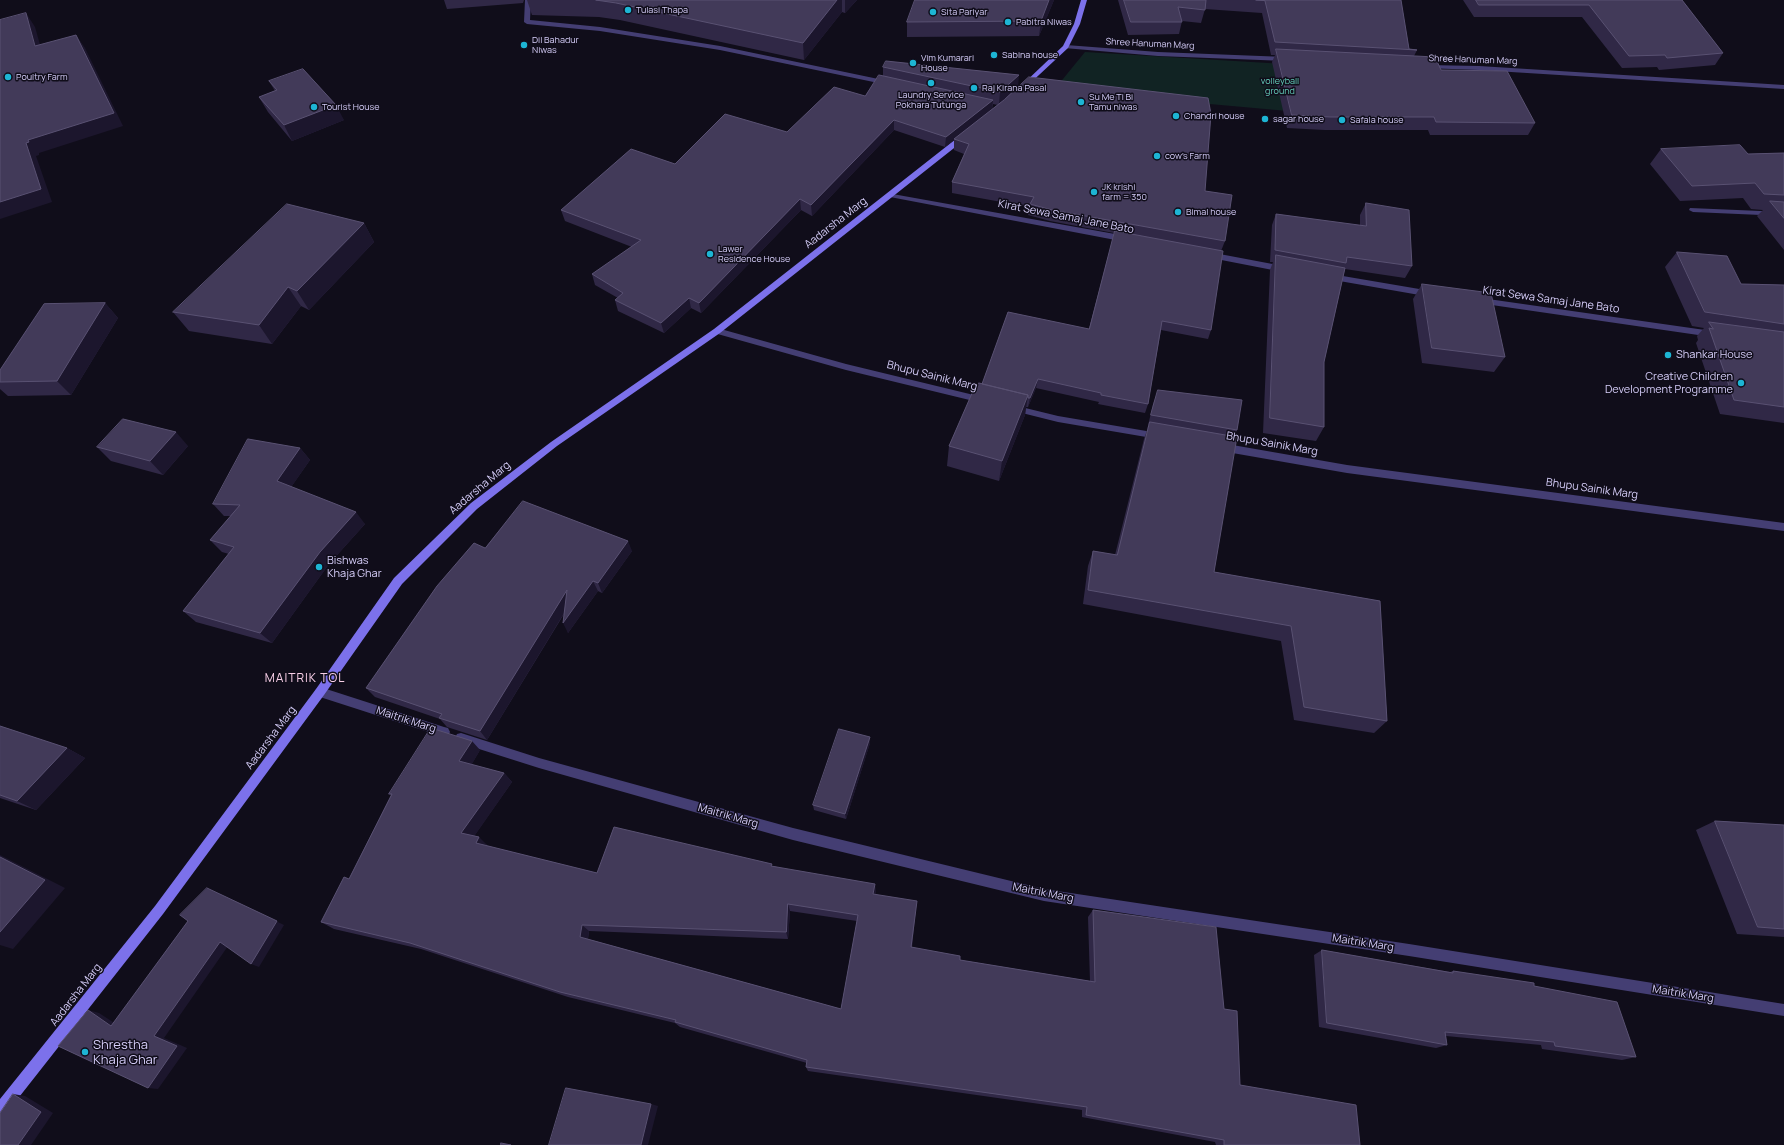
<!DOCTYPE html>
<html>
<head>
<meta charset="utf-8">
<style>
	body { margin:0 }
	canvas { display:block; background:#100d1a }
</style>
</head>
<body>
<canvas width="1784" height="1145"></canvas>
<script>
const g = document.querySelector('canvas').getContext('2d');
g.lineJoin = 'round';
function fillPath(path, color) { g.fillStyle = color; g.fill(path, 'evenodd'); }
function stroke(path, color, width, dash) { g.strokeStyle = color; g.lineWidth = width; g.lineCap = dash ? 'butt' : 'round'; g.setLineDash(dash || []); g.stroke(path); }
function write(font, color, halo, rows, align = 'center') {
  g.font = font + ' Manrope,sans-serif'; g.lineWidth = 3; g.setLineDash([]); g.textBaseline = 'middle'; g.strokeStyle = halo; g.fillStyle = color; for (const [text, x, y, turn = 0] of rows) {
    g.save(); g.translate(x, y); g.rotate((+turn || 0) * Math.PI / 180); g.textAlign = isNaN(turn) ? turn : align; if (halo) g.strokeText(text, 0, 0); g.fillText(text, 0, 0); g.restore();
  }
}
fillPath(new Path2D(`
	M1085,52L1301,65L1310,113L1054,90Z`), '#112323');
fillPath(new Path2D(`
	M525,0H531L530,20L600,27L720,46L888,81L891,83L888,85L720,50L600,31L527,24L524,22Z
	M1066,45L1158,52L1286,57L1289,59L1286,61L1158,56L1064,48V46Z
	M1426,65L1479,66L1784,85V89L1479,70L1424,68L1423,67Z
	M887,193L1126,236L1130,239L1126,242L890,197H887Z
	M1690,208L1784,212V216L1693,212L1689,210Z
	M1209,252L1283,266L1287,269L1283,272L1206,257L1205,255Z
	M1331,274L1431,291L1435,294L1431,297L1328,279L1327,277Z
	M1481,298L1712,331L1716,334L1712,337L1478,303L1477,301Z
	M717,328L846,364L982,397L986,400L982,403L846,370L714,333L713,331Z
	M1013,405L1058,416L1158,433L1163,436L1158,439L1058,422L1010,410L1009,408L1010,406Z
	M1221,443L1347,465L1784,523V531L1347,473L1221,451L1216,447Z
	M320,687L444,727L448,728L450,732L448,736L444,737L320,697L316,695L315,692L316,689Z
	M461,733L539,758L793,828L1044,889L1409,944L1784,1004V1016L1409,956L1044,901L793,840L539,768L457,742L455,738L457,734Z`), '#443e73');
fillPath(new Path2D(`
	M1081,0H1087L1080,24L1068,48L1025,88H1021V86L1063,46L1074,24Z
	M961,135L968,137L720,333L557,446L477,509L402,584L324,695L163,914L5,1115L0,1117V1099L155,906L316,689L394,578L471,503L551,442L714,329Z`), '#7c71eb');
fillPath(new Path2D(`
	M444,0H524L523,3L447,9Z
	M527,0H857L845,13L842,12L804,60L620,20L599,17L532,15Z
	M915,0H1054L1039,36L907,37V22Z
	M1118,0H1401L1409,49L1417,50L1414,56L1441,70L1535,123L1528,135H1430L1428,130H1325L1287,128L1272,62L1275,55H1271L1262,13L1205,9L1201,23L1182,21L1179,34L1128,35Z
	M1463,0H1682L1723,53L1715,65L1659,70L1657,67L1622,68L1582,17H1474Z
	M883,67L1018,87L1205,191L1225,241L1221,251L1211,330L1208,339L1161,330L1148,404L1145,413L1098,404L1099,402L1036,388L1028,407H1026L1025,415L999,481L947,466L949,446L976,392L982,384L1089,329L1114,233L1050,221L1028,215L1029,207L952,193V182L964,154L954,150V140L945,147L894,130L812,216L801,210L701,313L691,308L664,333L618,311L615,300L618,298L595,285L592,274L632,247L565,221L561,210L675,164L787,132L865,96L883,76ZM993,104L998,105L992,109Z
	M269,81L344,120L292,141L268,112L259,97L275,91Z
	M1661,149L1748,154L1784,153V250L1757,216L1763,210L1751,209L1743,198L1680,201L1650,164Z
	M1366,203L1412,266L1405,278L1345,269L1324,362V427L1316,441L1263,433L1270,270L1273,262H1270L1272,225L1276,214L1360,226V215Z
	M364,223L374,242L309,310L301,306L272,344L189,331L173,312Z
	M1677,252L1741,284L1784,285V423L1720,414L1696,343L1698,340L1697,336L1704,328L1692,326L1665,267Z
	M1422,284L1505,357L1494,372L1422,363L1413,299Z
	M105,303L118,318L71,395L8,396L0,389V370Z
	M1158,390L1237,430L1234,437L1214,572L1380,601L1387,721L1374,733L1294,720L1281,641L1083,604L1088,566L1093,551L1115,555L1144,439L1147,430L1153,404Z
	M188,446L163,475L111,461L97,447Z
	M300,448L310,460L291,487L365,524L329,564L272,643L196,622L183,611L229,554L222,552L210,540L231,516H224L213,504Z
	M485,548L632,551L602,593L598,591L568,633L564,614L487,740L447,727L440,719L375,697L366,688Z
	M0,726L67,748L85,758L36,810L0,798Z
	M870,743L846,819L814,810L813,805Z
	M480,750L471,765L504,773L512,782L474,836L487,845V846L597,873L773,866L876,891L875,894L916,908L912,947L960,960L1090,981L1088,917L1093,910L1224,1009L1240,1085L1360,1145H1216L1215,1142L1082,1117V1110L808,1071L806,1067L807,1063L680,1027L675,1023L568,997L421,949L334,929L321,922L349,879L391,795L389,794ZM790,911L857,921L841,1009L588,939L589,931L788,939Z
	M1715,821L1784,825V937L1737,934L1696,830Z
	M1322,950L1450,972L1453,971L1534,986L1636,1057L1622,1060L1542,1049L1541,1045L1446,1036L1447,1045L1436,1048L1319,1027L1314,955Z`), '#302846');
fillPath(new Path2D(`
	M837,0H842V12L804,60L803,43Z
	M845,0H857L845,13Z
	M1049,0H1054L1039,36L1041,21Z
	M26,13L35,27L44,59L35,46Z
	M76,35L85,48L123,126L39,153V155L36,156L52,202L0,219V202L26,143L28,140Z
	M1019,75L1018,87L999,105L1000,92Z
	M993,100L992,111L954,139V140L945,147L946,137Z
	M336,105L344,120L292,141L284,125Z
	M894,120V130L812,216L811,205Z
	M800,199L801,210L701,313L699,303Z
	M364,223L374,242L309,310L297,291Z
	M288,287L301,306L272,344L259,325Z
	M689,298L691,308L664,333L661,323Z
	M105,303L118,318L71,395L57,381Z
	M1038,379L1036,388L1028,407L1030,398Z
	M1028,395L1025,415L999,481L1002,461Z
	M176,432L188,446L163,475L150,461Z
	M300,448L310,460L287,493L277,481Z
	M356,512L365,524L329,564L272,643L260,633L320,552Z
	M628,541L632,551L602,593L598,583Z
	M593,581L598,591L568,633L563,623Z
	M567,590L572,600L487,740L480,731Z
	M870,737V743L846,819L845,814Z
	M472,741L480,750L468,771L459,761Z
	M67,748L85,758L36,810L17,801Z
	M504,773L512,782L471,841L461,833Z
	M479,837L487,845L485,851L476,843Z
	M0,855L65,888L13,949L0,945Z
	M875,884L876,891L874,901L873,894Z
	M207,888L284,925L259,967L251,964Z
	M788,904L790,911L788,939L786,932Z
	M582,925L589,931L587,943L580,937Z
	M220,942L228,946L164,1038L187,1048L158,1089L148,1088L154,1036Z
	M88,1010L99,1013L122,1028L111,1026Z
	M13,1094L25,1096L53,1113L31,1145H18Z
	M651,1104L658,1106L648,1145H641Z`), '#1c162d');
const building = new Path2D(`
	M596,0H837L803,43L616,3Z
	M915,0H1049L1041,21L907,22Z
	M1124,0H1206L1205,10L1178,7L1182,22H1131Z
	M1256,0H1401L1409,49L1417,50L1275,42L1265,1Z
	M1476,0H1682L1723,53L1667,58L1665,55L1629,56L1589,5H1479Z
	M26,13L35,46L76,35L114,113L28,140L29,142L26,143L41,189L0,202V20Z
	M1276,49L1435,57L1441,70L1507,71L1535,123L1436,122L1434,117H1331L1292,115Z
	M886,61L1019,75L1000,92L883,67Z
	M303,69L336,105L284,125L259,97L277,90L269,81Z
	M879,75L993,100L946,137L894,120L811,205L800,199L699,303L689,298L661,323L615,300L623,293L592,274L641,240L561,210L631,149L675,164L725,114L787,132L834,87L865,96Z
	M1029,77L1208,98L1211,114L1205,191L1232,195L1225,241L1052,210L1030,204L1034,197L952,182L969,144L954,139L1004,100Z
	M1740,145L1748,154L1784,153V195L1764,194L1755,183L1692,186L1661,149Z
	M1770,201L1784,202V218Z
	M1366,203L1409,210L1412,266L1347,257L1346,263L1275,250L1276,214L1366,226Z
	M287,204L364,223L297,291L288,287L259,325L173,312Z
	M1115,231L1223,251L1211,330L1162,321L1148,404L1101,395V393L1038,379L1030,398H1028V395L982,384L1008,312L1089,329Z
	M1677,252L1727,256L1741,284L1784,285V324L1705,312Z
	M1276,255L1345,268L1324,362V427L1270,418Z
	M1422,284L1491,293L1505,357L1432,348Z
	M105,303L57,381L0,382V370L44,304Z
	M1709,322L1784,332V407L1734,400L1709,328L1713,329Z
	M979,383L1028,395L1002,461L949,446L973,391L976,392Z
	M1158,390L1242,400L1237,430L1151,415Z
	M123,419L176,432L150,461L97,447Z
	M1150,422L1237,437L1214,572L1380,601L1387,721L1304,707L1291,626L1088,590L1093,551L1117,555Z
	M248,439L300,448L277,481L356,512L320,552L260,633L183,611L234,547L210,540L240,505L213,504Z
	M523,501L628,541L598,583L593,581L563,623L567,590L480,731L439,718L442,714L366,688L437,586L474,543L485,548Z
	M0,726L67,748L17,801L0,795Z
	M431,728L472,741L459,761L504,773L461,833L479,837L476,843L597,873L614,827L772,864L771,866L875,884L873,894L917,901L911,947L960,956V960L1095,982L1093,910L1216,927L1224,1009L1237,1011L1240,1085L1356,1105L1360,1145H1224V1140L1086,1115L1087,1107L806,1067L807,1060L675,1022L676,1020L560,992L410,943L321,922L344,877L349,879L392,794H389ZM788,904L858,915L841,1009L580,937L582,925L786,932Z
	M839,729L870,737L845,814L813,805Z
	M1715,821L1784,825V929L1758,927Z
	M0,857L45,880L0,932Z
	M207,888L277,921L251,964L220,942L154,1036L177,1046L148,1088L58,1046L88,1010L111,1026L188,921L180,915Z
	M1322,950L1453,973V971L1534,983V986L1617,1002L1636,1057L1555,1046L1554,1042L1445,1032L1447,1045L1327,1023Z
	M566,1088L651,1104L641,1145H549Z
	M13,1094L41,1112L18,1145H0V1113Z
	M501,1143L511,1145H501Z`);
fillPath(building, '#423a59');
stroke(building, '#595172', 1);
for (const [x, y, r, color] of [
	[628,10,4,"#1db5d4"],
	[933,12,4,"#1db5d4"],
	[1008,22,4,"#1db5d4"],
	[524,45,4,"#1db5d4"],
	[994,55,4,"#1db5d4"],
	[913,63,4,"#1db5d4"],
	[8,77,4,"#1db5d4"],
	[931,83,4,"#1db5d4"],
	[974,88,4,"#1db5d4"],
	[1081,102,4,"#1db5d4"],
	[314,107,4,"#1db5d4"],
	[1176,116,4,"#1db5d4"],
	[1265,119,4,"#1db5d4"],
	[1342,120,4,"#1db5d4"],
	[1157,156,4,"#1db5d4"],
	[1094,192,4,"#1db5d4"],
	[1178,212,4,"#1db5d4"],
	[710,254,4,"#1db5d4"],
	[1668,355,4,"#1db5d4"],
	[1741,383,4,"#1db5d4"],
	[319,567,4,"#1db5d4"],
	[85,1052,4,"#1db5d4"]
]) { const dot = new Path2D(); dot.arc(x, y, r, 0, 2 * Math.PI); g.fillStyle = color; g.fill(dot); stroke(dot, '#100d1a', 1.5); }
write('9px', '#d5cdf8', '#100d1a', [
	["Tulasi Thapa",636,10],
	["Sita Pariyar",941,12],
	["Pabitra Niwas",1016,22],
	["Dil Bahadur",532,40],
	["Niwas",532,50],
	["Sabina house",1002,55],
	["Vim Kumarari",921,58],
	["House",921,68],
	["Poultry Farm",16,77],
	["Raj Kirana Pasal",982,88],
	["Laundry Service",931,95,"center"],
	["Pokhara Tutunga",931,105,"center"],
	["Su Me Ti Bi",1089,97],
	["Tamu niwas",1089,107],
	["Tourist House",322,107],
	["Chandri house",1184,116],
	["sagar house",1273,119],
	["Safala house",1350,120],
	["cow's Farm",1165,156],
	["JK krishi",1102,187],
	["farm = 350",1102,197],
	["Bimal house",1186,212],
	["Lawer",718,249],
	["Residence House",718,259]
], 'left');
write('9px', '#d5cdf8', '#100d1a', [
	["Shree Hanuman Marg",1150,44,3],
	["Shree Hanuman Marg",1473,60,2]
]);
write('9px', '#64cdba', '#100d1a', [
	["volleyball",1280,81],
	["ground",1280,91]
]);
write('11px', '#d5cdf8', '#100d1a', [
	["Kirat Sewa Samaj Jane Bato",1066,217,11],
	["Aadarsha Marg",836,223,-38],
	["Kirat Sewa Samaj Jane Bato",1551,300,8],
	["Bhupu Sainik Marg",932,376,14],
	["Bhupu Sainik Marg",1272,444,10],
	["Aadarsha Marg",480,488,-40],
	["Bhupu Sainik Marg",1592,489,8],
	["Maitrik Marg",406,720,18],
	["Aadarsha Marg",271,738,-53],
	["Maitrik Marg",728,816,16],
	["Maitrik Marg",1043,893,11],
	["Maitrik Marg",1363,943,9],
	["Maitrik Marg",1683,994,9],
	["Aadarsha Marg",76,995,-52]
]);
write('11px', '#d5cdf8', '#100d1a', [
	["Shankar House",1676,355],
	["Creative Children",1733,377,"right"],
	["Development Programme",1733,390,"right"],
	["Bishwas",327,561],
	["Khaja Ghar",327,574]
], 'left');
g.letterSpacing = '1px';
write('12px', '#f8cfe7', '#100d1a', [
	["MAITRIK TOL",305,679]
]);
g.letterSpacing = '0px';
write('13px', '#d5cdf8', '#100d1a', [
	["Shrestha",93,1045],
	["Khaja Ghar",93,1060]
], 'left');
</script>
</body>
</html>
